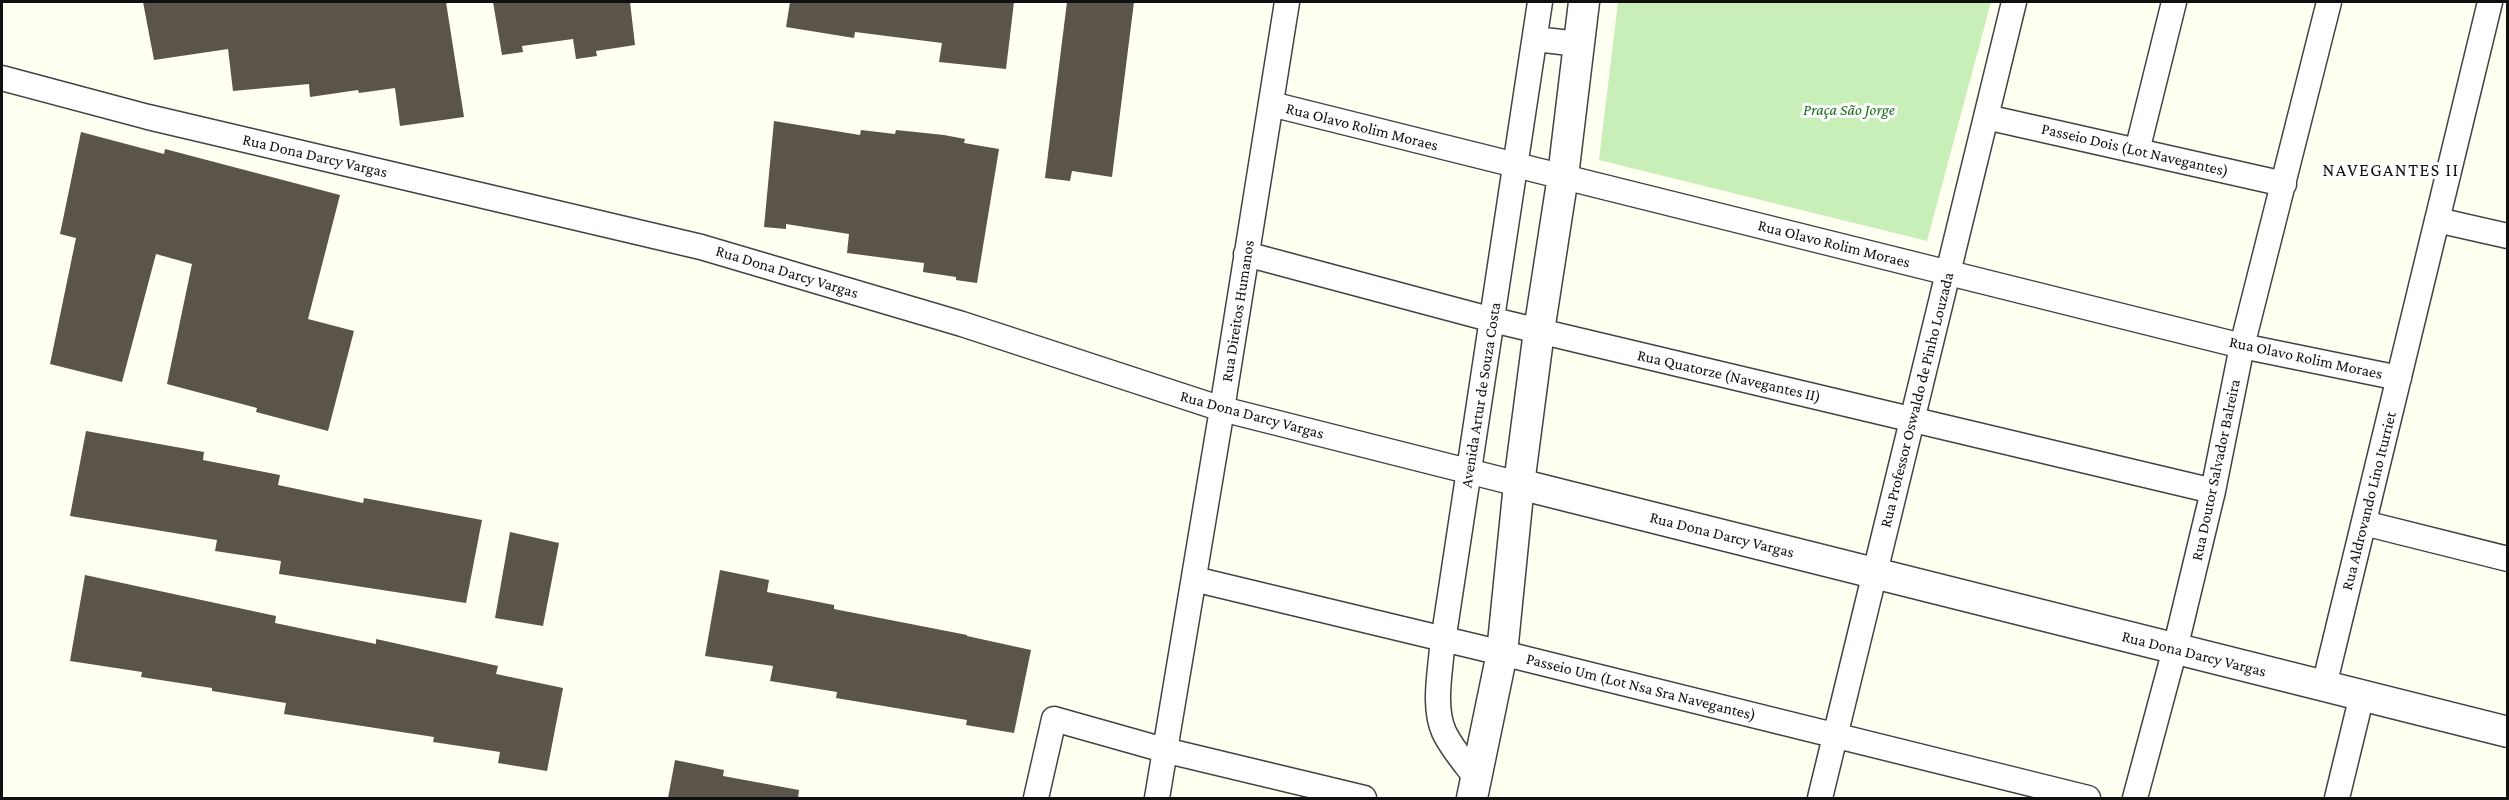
<!DOCTYPE html>
<html>
<head>
<meta charset="utf-8">
<style>
	body { margin:0 }
	#map { position:relative; width:2509px; height:800px; overflow:hidden; background:#fffff2; font-family:"Crimson Pro",serif }
	canvas { display:block }
	.frame { position:absolute; inset:0; border:3px solid #101010; pointer-events:none }
</style>
</head>
<body>
<div id="map">
<canvas width="2509" height="800"></canvas>
<div class="frame"></div>
</div>
<script>
const g = document.querySelector('canvas').getContext('2d');
g.lineJoin = 'round';
function fillPath(path, color) { g.fillStyle = color; g.fill(path, 'evenodd'); }
function stroke(path, color, width, dash) { g.strokeStyle = color; g.lineWidth = width; g.lineCap = dash ? 'butt' : 'round'; g.setLineDash(dash || []); g.stroke(path); }
function write(font, color, halo, rows, align = 'center') {
  g.font = font + ' "Crimson Pro",serif'; g.lineWidth = 6; g.setLineDash([]); g.textBaseline = 'middle'; g.strokeStyle = halo; g.fillStyle = color; for (const [text, x, y, turn = 0] of rows) {
    g.save(); g.translate(x, y); g.rotate((+turn || 0) * Math.PI / 180); g.textAlign = isNaN(turn) ? turn : align; if (halo) g.strokeText(text, 0, 0); g.fillText(text, 0, 0); g.restore();
  }
}
fillPath(new Path2D(`
	M1618,2H1991L1927,241L1599,160Z`), '#c7efb7');
fillPath(new Path2D(`
	M143,2H446L464,117L400,126L395,88L359,93L358,90L310,97L309,84L233,91L228,49L154,60Z
	M493,2H630L635,45L596,51L597,56L576,59L573,39L522,46L523,52L502,55Z
	M790,2H1014L1006,69L939,62L942,43L855,32L854,38L786,27Z
	M1067,2H1134L1112,177L1072,171L1070,181L1045,178Z
	M774,121L860,135L861,130L895,134L896,130L944,135L965,139L964,143L999,149L977,283L956,280V277L923,272L924,263L847,253L849,234L786,224V229L764,227Z
	M81,132L164,154L165,149L340,195L308,319L354,331L328,431L256,412L257,408L167,384L192,264L156,254L122,382L50,364L76,238L60,234Z
	M86,431L204,452L203,460L280,475L278,485L363,503L364,498L482,520L466,603L279,574L281,561L215,551L217,540L70,516Z
	M510,532L559,543L543,626L495,618Z
	M720,570L769,580L767,592L834,605V609L967,635V636L1031,650L1014,733L966,725L967,720L836,698L837,692L770,681L773,666L705,656Z
	M85,575L276,616L275,623L376,644V639L498,666L496,674L563,688L547,771L498,763L500,752L433,742L434,737L284,714L286,703L212,691V688L141,677L142,672L70,661Z
	M675,760L724,770L723,776L799,790L798,798H668Z`), '#5a544b');
const minor = new Path2D(`
	M1535,39L1579,44
	M2,78L148,117L701,247L962,324L1222,409L1519,484
	M1271,104L2242,346L2399,378
	M1986,117L2284,184
	M2137,151L2174,2
	M2437,220L2508,236
	M1246,254L1493,320L2213,491
	M2364,523L2508,559
	M1194,579L1502,653L2088,798
	M2324,686L2490,2
	M1476,778C1465,763 1452,749 1444,732C1433,707 1440,674 1442,648L1540,2
	M1036,798L1054,719L1164,750L1364,798
	M1157,798L1222,409L1287,2
	M1820,798L2014,2
	M2135,798L2175,649L2213,491L2242,346L2329,2
	M2337,798L2362,695`);
const tertiary = new Path2D(`
	M1519,484L2508,732
	M1472,798L1502,653L1519,484L1539,331L1563,176L1584,2`);
stroke(minor, '#434343', 27);
stroke(tertiary, '#434343', 33);
stroke(minor, '#fff', 24);
stroke(tertiary, '#fff', 30);
write('italic 16px', '#187019', '#fff', [
	["Praça São Jorge",1849,110]
]);
write('16px', '#101010', '#fff', [
	["Rua Olavo Rolim Moraes",1362,127,14],
	["Passeio Dois (Lot Navegantes)",2135,150,13],
	["Rua Dona Darcy Vargas",315,156,13],
	["Rua Olavo Rolim Moraes",1834,244,14],
	["Rua Dona Darcy Vargas",787,272,17],
	["Rua Direitos Humanos",1238,311,-81],
	["Rua Olavo Rolim Moraes",2306,358,12],
	["Rua Quatorze (Navegantes II)",1729,376,13],
	["Avenida Artur de Souza Costa",1481,395,-81],
	["Rua Professor Oswaldo de Pinho Louzada",1917,400,-76],
	["Rua Dona Darcy Vargas",1252,415,15],
	["Rua Doutor Salvador Balreira",2216,470,-78],
	["Rua Aldrovando Lino Iturriet",2369,501,-76],
	["Rua Dona Darcy Vargas",1722,535,14],
	["Rua Dona Darcy Vargas",2194,654,14],
	["Passeio Um (Lot Nsa Sra Navegantes)",1641,687,14]
]);
g.letterSpacing = '1.5px';
write('18px', '#101010', '#fff', [
	["NAVEGANTES II",2391,170]
]);
g.letterSpacing = '0px';
</script>
</body>
</html>
